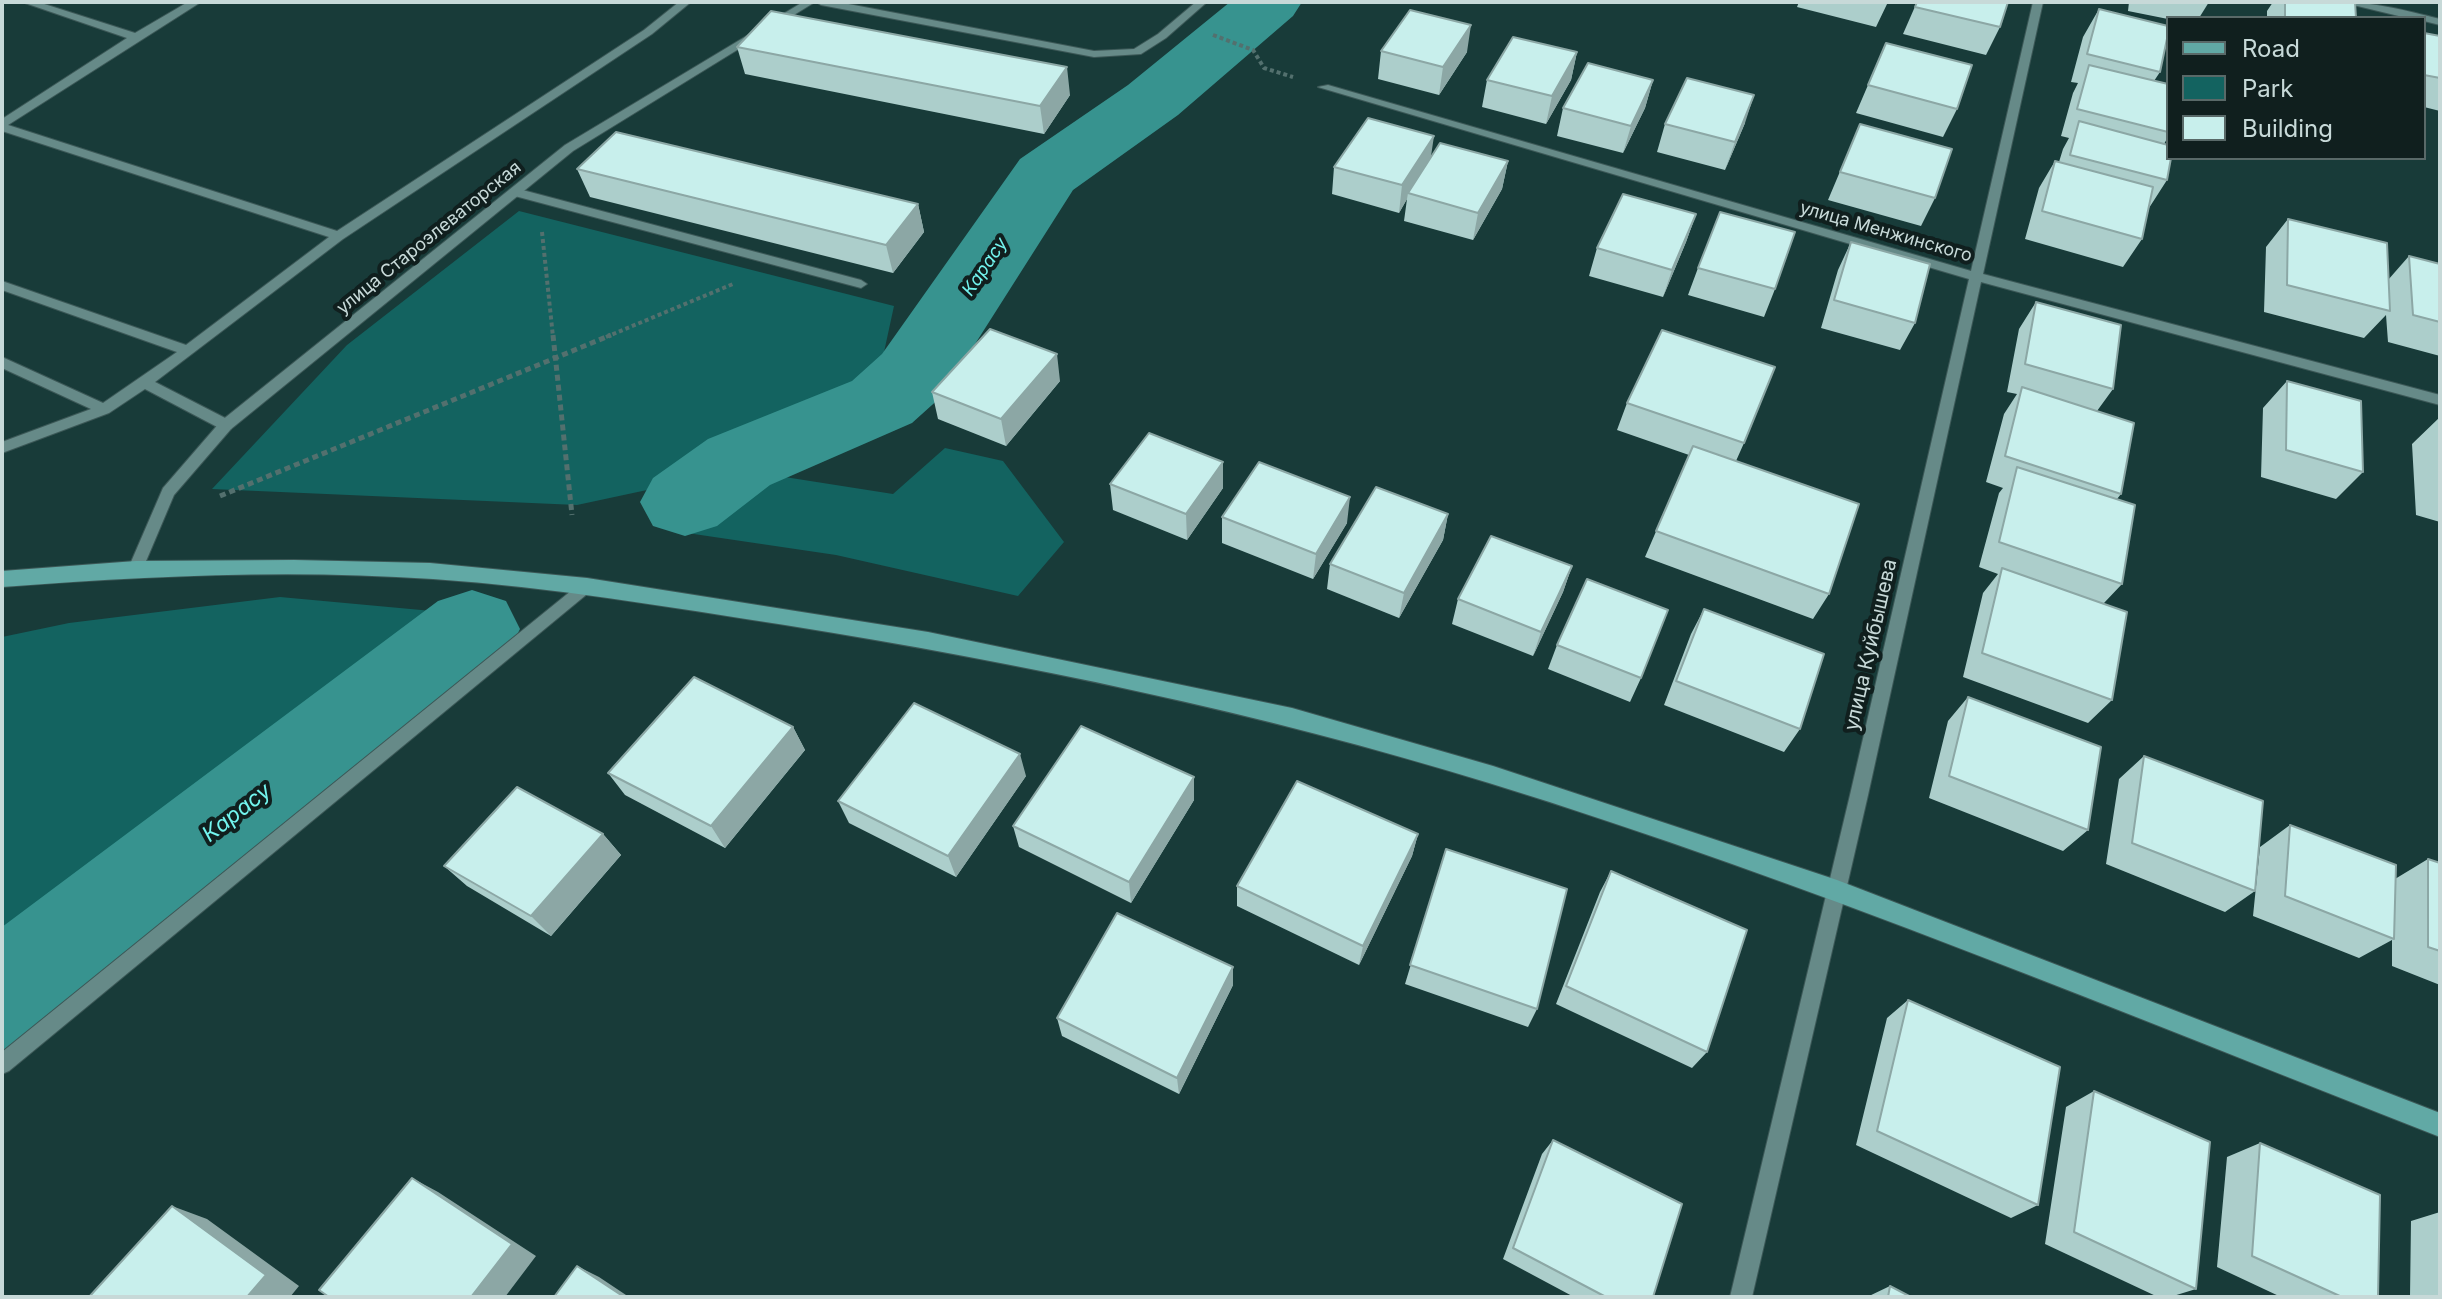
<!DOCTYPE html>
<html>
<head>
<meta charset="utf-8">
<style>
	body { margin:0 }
	#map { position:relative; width:2442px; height:1299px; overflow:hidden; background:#183b39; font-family:Inter,sans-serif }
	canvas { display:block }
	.frame { position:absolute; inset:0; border:4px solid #c7d9d8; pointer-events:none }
	.legend { position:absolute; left:2166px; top:16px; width:260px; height:144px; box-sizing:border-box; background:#101f1e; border:2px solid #596968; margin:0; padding:10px 14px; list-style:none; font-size:24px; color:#c7d9d8 }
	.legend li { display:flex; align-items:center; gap:16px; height:40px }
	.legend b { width:40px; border:2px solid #596968 }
</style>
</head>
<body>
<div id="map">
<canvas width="2442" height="1299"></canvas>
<div class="frame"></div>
<ul class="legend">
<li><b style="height:10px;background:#61a9a5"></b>Road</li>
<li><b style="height:22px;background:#136360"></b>Park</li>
<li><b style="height:22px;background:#c8efec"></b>Building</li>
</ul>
</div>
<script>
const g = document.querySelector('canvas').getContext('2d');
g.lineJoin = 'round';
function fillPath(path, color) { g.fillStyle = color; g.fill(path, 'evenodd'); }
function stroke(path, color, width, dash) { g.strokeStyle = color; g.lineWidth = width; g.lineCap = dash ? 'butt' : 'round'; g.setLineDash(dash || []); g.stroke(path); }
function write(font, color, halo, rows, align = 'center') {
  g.font = font + ' Inter,sans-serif'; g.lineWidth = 8; g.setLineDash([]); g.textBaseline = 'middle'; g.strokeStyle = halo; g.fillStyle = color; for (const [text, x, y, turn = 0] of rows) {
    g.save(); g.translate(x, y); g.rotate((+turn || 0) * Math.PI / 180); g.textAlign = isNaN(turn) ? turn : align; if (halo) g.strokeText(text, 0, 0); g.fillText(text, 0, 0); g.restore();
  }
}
fillPath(new Path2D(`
	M519,211L894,306L876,389L675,484L577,505L212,489L347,345Z
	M945,448L1003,461L1064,542L1018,596L836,555L687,533L772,475L893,494Z
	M280,597L443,612L2,949V637L69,623Z`), '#136360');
fillPath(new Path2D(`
	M1230,2H1302L1293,16L1178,115L1073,190L942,396L912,423L770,485L717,526L685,536L653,526L640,502L653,478L708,439L852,381L882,354L1020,159L1128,85Z
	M472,590L506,601L520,629L506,657L43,1037L2,1053V927L438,601Z`), '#37938f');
const service = new Path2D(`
	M22,2H38L135,33L188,2H201L8,125L337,231L644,30L679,2H691L652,34L343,239L155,382L231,421L233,425L231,429H221L145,389L109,413L2,453V442L91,409L2,368V357L103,403L177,352L2,290V281L186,345L329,237L2,131V119L127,38Z
	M816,2H838L1094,51L1134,49L1158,34L1196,2H1207L1166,38L1141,54L1094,57L821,5Z
	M515,188L861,280L867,284L861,288L511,195V189Z
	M587,580L592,582L595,586L592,590L9,1071L2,1074V1052L582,582Z`);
const minor = new Path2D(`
	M803,2H815L573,151L231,429L174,495L141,573H131L128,569L163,488L221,421L565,145Z
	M2033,2H2043L1983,274L2440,395V405L1981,282L1868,795L1752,1297H1730L1850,795L1969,279L1318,87L1328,85L1971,271Z
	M2341,2C2374,2 2408,11 2440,19V25L2424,21V18H2407Z`);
const primary = new Path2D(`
	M294,560L430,563L587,578L928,632L1292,708L1493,766L1837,880L2440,1113V1137C2125,1014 1813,883 1489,783C1259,712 1022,663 785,625C668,607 551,587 433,579C289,569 145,576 2,587V571L136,561Z`);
stroke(service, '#3c5857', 2);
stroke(minor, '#3c5857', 2);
stroke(primary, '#3c5857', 2);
stroke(new Path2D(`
	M1213,35L1253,50L1264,68L1293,77
	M542,232L553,337
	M606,337L733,284`), '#53706e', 4, [4, 3]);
stroke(new Path2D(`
	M553,335L572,515
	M220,496L611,335`), '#53706e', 5, [6, 4]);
fillPath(service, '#668a88');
fillPath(minor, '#668a88');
fillPath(primary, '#61a9a5');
fillPath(new Path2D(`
	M1799,2H1888L1876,27L1797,7Z
	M1917,2H2008L2000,27L1986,55L1903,34Z
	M2129,2H2209L2199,18H2168V19L2128,11Z
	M2273,2H2355L2356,18H2267V11Z
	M2099,9L2160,72L2154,81L2168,84V137L2164,144L2167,180L2149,208L2142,239L2123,267L2025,239L2039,188L2055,161L2059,162L2063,149L2069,138L2061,136L2073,93L2078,83L2071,82L2083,37Z
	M2424,33L2440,36V111L2424,107Z
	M1886,43L1957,109L1943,137L1856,113Z
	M737,47L1070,95L1044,134L745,74Z
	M1381,51L1467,52L1439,95L1378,79Z
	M1577,52L1571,80L1546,124L1482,107L1487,80Z
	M1653,80L1645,108L1623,153L1557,136L1563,108Z
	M1745,123L1725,170L1657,152L1665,124Z
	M1860,124L1935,198L1921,226L1828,200Z
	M1431,157L1508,161L1502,189L1473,240L1404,221L1407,199L1399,213L1332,194L1334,167Z
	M577,169L918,204L924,232L893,273L590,197Z
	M1696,214L1686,242L1663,297L1589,276L1597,248Z
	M2288,219L2388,280L2409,256L2440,264V356L2388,342L2386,315L2364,338L2264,312L2266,247Z
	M1851,242L1915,323L1900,350L1821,328L1838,270Z
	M1698,268L1775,289L1764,317L1688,295Z
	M2036,302L2113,389L2097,411L2121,494L2117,499L2122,584L2104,603L2112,700L2088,723L1963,677L1983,593L1998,574L1979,567L1999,493L2003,488L1986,482L2004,414L2017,394L2007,392L2019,329Z
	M1060,381L1006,446L938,419L932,392Z
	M2287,381L2363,472L2336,499L2261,477L2263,408Z
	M1627,403L1744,443L1736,461L1829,594L1813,619L1645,557L1689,455L1617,430Z
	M2440,417V522L2416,515L2412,444Z
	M1110,484L1223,488L1187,540L1113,510Z
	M1448,514L1443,540L1399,618L1327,589L1330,564Z
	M1222,517L1347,523L1313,579L1222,543Z
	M1572,566L1563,592L1533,656L1452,624L1458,599Z
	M1704,609L1800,729L1784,752L1664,705L1691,634Z
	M1557,645L1641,678L1630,702L1548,669Z
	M1968,697L2088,830L2063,851L1929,798L1948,721Z
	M793,727L805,750L725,848L625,795L608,773Z
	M2144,756L2255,891L2225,912L2106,864L2119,779Z
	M1026,776L956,877L849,823L838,801Z
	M1194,777V800L1131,903L1019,847L1013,826Z
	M2290,825L2395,879L2428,859L2440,863V985L2392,966V940L2359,958L2253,916L2260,847Z
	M603,834L621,855L551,936L467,886L444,866Z
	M1418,834L1412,856L1359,965L1237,906V886Z
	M1446,849L1537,1009L1528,1027L1405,984Z
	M1611,871L1707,1052L1692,1068L1556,1004L1600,892Z
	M1233,967V985L1179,1094L1062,1036L1057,1018Z
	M1908,1000L2038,1205L2011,1218L1856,1145L1887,1018Z
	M2094,1091L2196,1289L2170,1297H2158L2045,1244L2066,1107Z
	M1553,1140L1653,1297H1574L1503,1259L1542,1154Z
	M2260,1143L2378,1297H2281L2217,1267L2227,1157Z
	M2440,1212V1297H2410L2411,1221Z
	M1890,1286L1911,1297H1867Z`), '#accecb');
fillPath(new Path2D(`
	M1471,25L1467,52L1439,95L1443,67Z
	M1577,52L1571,80L1546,124L1552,96Z
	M1067,67L1070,95L1044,134L1040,106Z
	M1653,80L1645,108L1623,153L1631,126Z
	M1754,95L1745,123L1725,170L1735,142Z
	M1434,136L1430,163L1408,193L1407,199L1399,213L1402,185Z
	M1508,161L1502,189L1473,240L1478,213Z
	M918,204L924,232L893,273L886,245Z
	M1696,214L1686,242L1663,297L1672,270Z
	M1057,354L1060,381L1006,446L1001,419Z
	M1223,462V488L1187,540L1186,514Z
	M1350,497L1347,523L1313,579L1316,554Z
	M1448,514L1443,540L1399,618L1404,593Z
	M1572,566L1563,592L1533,656L1541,632Z
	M793,727L805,750L725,848L711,826Z
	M1020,754L1026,776L956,877L948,856Z
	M1194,777V800L1131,903L1129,882Z
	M603,834L621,855L551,936L531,916Z
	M1418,834L1412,856L1359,965L1363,946Z
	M1233,967V985L1179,1094L1177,1078Z
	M412,1178L438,1192L536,1256L505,1297H471Z
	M172,1206L207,1219L299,1286L290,1297H247Z
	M577,1266L599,1277L629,1297H624Z`), '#8ca7a5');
const building = new Path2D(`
	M1917,2H2008L2000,27L1915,7Z
	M2285,2H2355L2356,18H2285Z
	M2099,9L2168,26V34L2160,72L2087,54Z
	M1410,10L1471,25L1443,67L1381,51Z
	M771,11L1067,67L1040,106L737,47Z
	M2424,33L2440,36V78L2424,75Z
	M1513,37L1577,52L1552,96L1487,80Z
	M1886,43L1972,65L1957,109L1868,85Z
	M1588,63L1653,80L1631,126L1563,108Z
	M2089,65L2168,84V132L2077,109Z
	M1687,78L1754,95L1735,142L1665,124Z
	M1368,118L1434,136L1402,185L1334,167Z
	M2079,121L2168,145V158H2171L2167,180L2070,155Z
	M1860,124L1952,149L1935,198L1840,172Z
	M616,132L918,204L886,245L577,169Z
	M1440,143L1508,161L1478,213L1408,193Z
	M2055,161L2153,187L2142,239L2042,211Z
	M1623,194L1696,214L1672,270L1597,248Z
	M1720,212L1795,232L1775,289L1698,268Z
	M2288,219L2387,243L2390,311L2287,285Z
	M1851,242L1930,264L1915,323L1834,300Z
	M2409,256L2440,264V322L2413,315Z
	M2036,302L2121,325L2113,389L2025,364Z
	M990,329L1057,354L1001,419L932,392Z
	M1662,330L1775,367L1744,443L1627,403Z
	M2287,381L2361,401L2363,472L2286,450Z
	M2022,387L2134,423L2121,494L2005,456Z
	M1149,433L1223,462L1186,514L1110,484Z
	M1693,446L1859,504L1829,594L1656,531Z
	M1259,462L1350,497L1316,554L1222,517Z
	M2017,467L2135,505L2122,584L1999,542Z
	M1376,487L1448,514L1404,593L1330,564Z
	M1491,536L1572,566L1541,632L1458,599Z
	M2002,568L2127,612L2112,700L1982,653Z
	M1587,579L1668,610L1641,678L1557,645Z
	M1704,609L1824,654L1800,729L1676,681Z
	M694,677L793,727L711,826L608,773Z
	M1968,697L2101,747L2088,830L1949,776Z
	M914,703L1020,754L948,856L838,801Z
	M1081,726L1194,777L1129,882L1013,826Z
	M2144,756L2263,801L2255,891L2132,843Z
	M1297,781L1418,834L1363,946L1237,886Z
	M517,787L603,834L531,916L444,866Z
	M2290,825L2396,865L2394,939L2285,896Z
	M1446,849L1567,889L1537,1009L1410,965Z
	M2428,859L2440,863V951L2428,947Z
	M1611,871L1747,930L1707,1052L1566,986Z
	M1117,913L1233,967L1177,1078L1057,1018Z
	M1908,1000L2060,1067L2038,1205L1877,1131Z
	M2094,1091L2210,1142L2196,1289L2074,1232Z
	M1553,1140L1682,1204L1653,1297H1606L1513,1248Z
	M2260,1143L2380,1195L2378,1297H2342L2252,1256Z
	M412,1178L512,1244L471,1297H329L319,1290Z
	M172,1206L266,1275L247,1297H89Z
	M577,1266L624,1297H554Z
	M1890,1286L1911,1297H1888Z`);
fillPath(building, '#c8efec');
stroke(building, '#8ca7a5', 2);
write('18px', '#c7d9d8', '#101f1e', [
	["улица Менжинского",1886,232,16],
	["улица Староэлеваторская",429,238,-39]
]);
write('italic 18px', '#73f5ef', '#101f1e', [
	["Карасу",985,267,-56]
]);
write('20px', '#c7d9d8', '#101f1e', [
	["улица Куйбышева",1871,645,-77]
]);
write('italic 22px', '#73f5ef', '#101f1e', [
	["Карасу",237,813,-38]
]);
</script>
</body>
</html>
